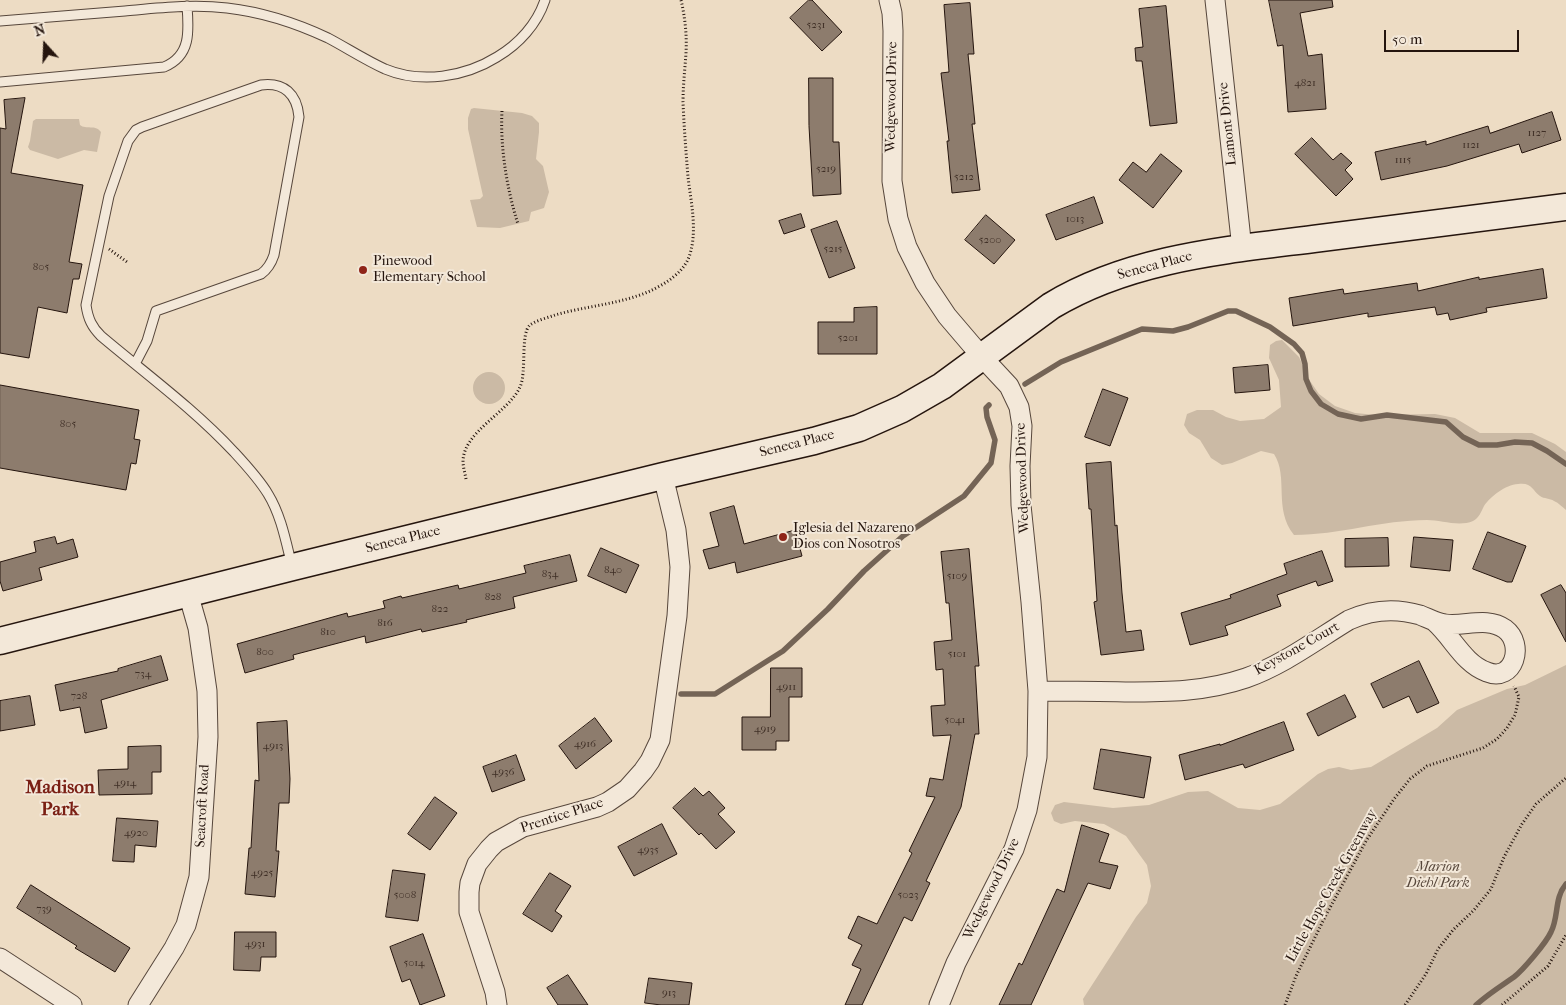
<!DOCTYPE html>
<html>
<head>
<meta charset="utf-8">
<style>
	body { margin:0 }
	#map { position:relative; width:1566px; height:1005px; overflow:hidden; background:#eddcc4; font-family:"IM FELL French Canon",serif }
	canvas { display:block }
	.north { position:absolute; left:20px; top:20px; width:50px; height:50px; -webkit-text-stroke:4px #f3e8d9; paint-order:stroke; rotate:340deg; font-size:14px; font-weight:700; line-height:20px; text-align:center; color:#25150e }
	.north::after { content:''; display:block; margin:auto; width:18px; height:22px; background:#25150e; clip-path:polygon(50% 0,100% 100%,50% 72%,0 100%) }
	.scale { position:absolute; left:1384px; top:30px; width:135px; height:22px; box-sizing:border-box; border:2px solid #25150e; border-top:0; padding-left:6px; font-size:15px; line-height:18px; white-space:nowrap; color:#25150e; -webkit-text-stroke:4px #f3e8d9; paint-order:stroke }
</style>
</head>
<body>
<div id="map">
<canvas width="1566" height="1005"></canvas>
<div class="north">N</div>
<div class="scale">50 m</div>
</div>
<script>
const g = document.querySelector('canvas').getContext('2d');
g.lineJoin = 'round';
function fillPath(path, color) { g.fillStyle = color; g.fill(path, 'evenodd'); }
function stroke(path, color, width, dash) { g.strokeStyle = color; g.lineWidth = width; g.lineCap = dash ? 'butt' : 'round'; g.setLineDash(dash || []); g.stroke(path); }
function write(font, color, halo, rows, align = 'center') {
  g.font = font + ' "IM FELL French Canon",serif'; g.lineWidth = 4; g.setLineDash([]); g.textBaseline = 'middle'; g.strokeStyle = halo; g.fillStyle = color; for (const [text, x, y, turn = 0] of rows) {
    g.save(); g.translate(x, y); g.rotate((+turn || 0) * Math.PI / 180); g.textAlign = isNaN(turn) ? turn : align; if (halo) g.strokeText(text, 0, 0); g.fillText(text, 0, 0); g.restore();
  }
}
fillPath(new Path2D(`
	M474,108L522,113L532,116L539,123V132L536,159L543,166L549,192L544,208L531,212L529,221L500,228L477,227L470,200L480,199L483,196L468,129V118L471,109Z
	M36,119H79L80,125C86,130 95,124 101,132L97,152L84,150L58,159L30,150L28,147L30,141L33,121Z
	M1282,340L1299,357L1310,381L1319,394L1335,406L1355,413L1376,415L1435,414L1455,418L1480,433H1532L1555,444L1566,452V510C1562,507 1559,503 1554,501C1550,498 1544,499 1540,496C1532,490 1532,482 1518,484C1505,485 1491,496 1484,506C1481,512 1479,518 1473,521C1459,527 1441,520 1427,520C1382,520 1339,535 1294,535C1273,509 1289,477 1274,454L1261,451L1232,463L1222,465L1211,458L1200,440L1189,433L1184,425L1187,414L1197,410H1213L1226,417L1240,421L1264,419L1281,407L1279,380L1269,358L1270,345L1276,341Z
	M473 388a16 16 0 1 1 32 0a16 16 0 1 1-32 0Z
	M1566,665V1005H1084L1083,999L1136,917L1147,903L1151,886L1147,865L1126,836L1104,824L1075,821L1061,824L1054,821L1051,813L1055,805L1064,802L1113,808L1149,805L1188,792L1208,791L1238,808L1260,810L1280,804L1318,774L1328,769L1339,767L1351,770L1371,767L1437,728L1457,710L1507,689L1525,685Z`), '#cbbaa5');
stroke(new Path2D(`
	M1025,384L1061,362L1142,329L1173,331L1188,327L1228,311H1236L1270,327L1294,344L1302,353L1305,364L1306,379L1311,391L1321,404L1338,414L1361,419L1387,415L1446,422L1463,437L1479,445H1497L1515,442L1532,443L1547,451L1566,464
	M681,694H715L783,651L828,609L864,571L903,536L964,496L991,463L995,440L987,417L986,408L989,405
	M1476,1005C1488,994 1501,986 1514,977C1523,970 1546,943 1551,932C1559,917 1554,898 1566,884`), '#746456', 5.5);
const building = new Path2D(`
	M809,0H812L842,32L822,51L790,18Z
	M1269,0H1332L1333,7L1300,13L1308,56L1322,54L1326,109L1288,112L1283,45L1278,46Z
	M970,3L974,54H968L975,124H972L980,190L952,193L947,141H949L941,73L949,72L944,5Z
	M1166,6L1177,123L1150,126L1142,61H1136L1135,48L1143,47L1139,9Z
	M809,78H833V142H839L841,194L813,196L809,126Z
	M25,98L11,173L83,185L69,262L82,264L79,279H73L67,313L38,307L29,358L0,353V128L6,129L4,100Z
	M1552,112L1561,140L1522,153L1519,144L1447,166L1381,180L1375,152L1426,141V145L1488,126L1490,133Z
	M1312,138L1333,160L1341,153L1352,163L1345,170L1353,179L1336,196L1295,154Z
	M1161,154L1182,171L1153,208L1119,180L1133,162L1146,172Z
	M1094,197L1103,223L1056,240L1046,215Z
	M801,214L805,227L784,234L779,221Z
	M986,215L1015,240L994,264L965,240Z
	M837,221L855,268L829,278L811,230Z
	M1543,269L1547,298L1486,308L1487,312L1450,320L1448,313L1437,315L1435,307L1368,317V313L1293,326L1289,298L1343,289L1344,294L1417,283L1418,291L1479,277V279Z
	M877,307V354H818V322H854V308Z
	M1268,365L1270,390L1235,393L1233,368Z
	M0,385L139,410L134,439L140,440L136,464L131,463L126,490L0,468Z
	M1103,389L1128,398L1110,446L1085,437Z
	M1111,462L1115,526L1117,525L1122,593L1126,632L1141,630L1144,650L1101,655L1094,602L1097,601L1091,509H1089L1086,464Z
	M734,506L744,544L795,530L802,556L737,573L735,562L709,569L703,550L719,546L710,513Z
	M1488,532L1526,546L1512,582H1507L1473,569Z
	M55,537L57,544L73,539L78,557L39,568L42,580L3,591L0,581V562L36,552L34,542Z
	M1414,537L1453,540L1450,571L1411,567Z
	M1388,538L1389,566L1345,567V539Z
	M601,548L639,565L626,593L588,576Z
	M969,549L979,666H975L979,734H975L961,807L926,881L930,883L912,921L904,917L862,1005H845L861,969L852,965L862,945L848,938L858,916L877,924L912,853L909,851L935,797L926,796L930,778L943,780L951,735L933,736L931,706L945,705L943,669L936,670L934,642L952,640L949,603H946L941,552Z
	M1322,551L1333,581L1318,586L1316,581L1277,595L1281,606L1225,626L1228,635L1190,645L1181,613L1231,598L1230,595L1287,574L1284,564Z
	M570,555L577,581L513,597L515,608L466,620L467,622L422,632L421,629L366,643L365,636L293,655L294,659L245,673L237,644L347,613L348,617L385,608L383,601L401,596L402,598L458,585L459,589L526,573L524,566Z
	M1561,585L1566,593V642L1541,595Z
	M161,656L168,680L101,700L107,728L85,733L80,707L60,711L55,685L118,671V669Z
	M1419,661L1439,703L1417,713L1409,696L1383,708L1371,684Z
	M771,668H802V697H789V741H776V750H742V717H770Z
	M1345,695L1356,717L1318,736L1307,714Z
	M30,696L35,725L0,731V701Z
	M595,718L612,741L576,769L559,746Z
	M287,721L290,779L289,803H279L276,851H279L275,897L245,894L249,848H251L255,780L259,781L257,723Z
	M1284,722L1294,750L1245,768L1243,764L1185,780L1179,755L1220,744V745Z
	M161,746V772H152V794L99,795L98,770L128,769V747Z
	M1101,749L1151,757L1144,798L1094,789Z
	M516,755L525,780L492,792L483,767Z
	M695,788L703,796L709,791L725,808L718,814L735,832L716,849L701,833L699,835L673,808Z
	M435,797L457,813L430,850L408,834Z
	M117,818L158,821L156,847L135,845L134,862L113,861Z
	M662,824L677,854L634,876L618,847Z
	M1082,825L1109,834L1099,862L1118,866L1110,889L1088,883L1031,1005H999L1019,963L1022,965L1057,889L1064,892Z
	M393,870L425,874L418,921L386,917Z
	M550,873L571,886L555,911L562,916L552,932L523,914Z
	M31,885L130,948L115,972L75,948L77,946L17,908Z
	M235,932H276V957H261L260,971L234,970Z
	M423,934L445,996L420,1005L410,979L402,982L390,947Z
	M568,975L588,1005H558L547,988Z
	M649,978L692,983L689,1005H661L645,1003Z`);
fillPath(building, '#8d7c6d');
stroke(building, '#25150e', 1);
const lane = new Path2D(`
	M0,21C42,18 83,14 125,11C159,8 193,4 227,8C262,12 296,23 328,38C347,48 365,60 385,69C421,84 465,77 497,57C519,44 537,24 545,0
	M0,82L164,67C191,56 189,31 187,6
	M135,364L147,341L156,311L261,274C268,269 271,264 274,255L299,117C297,94 284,82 261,85L142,127L136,130L128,141L109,196L86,305C88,319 92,327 101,336C146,374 194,409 234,452C246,465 259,479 268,494C281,515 286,542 292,566`);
const street = new Path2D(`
	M889,0L892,13L893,31L892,181L898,219L907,247L925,283L947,316L982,357L1009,386L1019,407L1022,426L1020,466L1021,505L1031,602L1038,691L1037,757L1027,810L1014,849L956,963L939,1005
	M1215,0L1242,249
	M1038,691C1067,691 1096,691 1125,692C1167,692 1205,692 1246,678C1283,665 1316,640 1349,620C1371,610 1396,608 1420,615C1428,618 1436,623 1445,624C1464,627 1487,616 1505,629C1525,644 1514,683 1487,672C1464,664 1453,638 1435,622
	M0,958L72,1005
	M138,1005L174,948L186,925L199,877L208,737L207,691L198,628L188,593
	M497,1005L495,992L469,912V892L470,883L477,864L489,849L496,842L523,827L597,807L608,802L627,789L643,771L650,761L660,740L677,616L680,567L676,530L663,476`);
const secondary = new Path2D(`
	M0,641L293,567L663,476L814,441L859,428L902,409L942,386L1051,306C1132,257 1229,250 1321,238C1403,228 1484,217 1566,207`);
stroke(lane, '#57473c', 11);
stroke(street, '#57473c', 21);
stroke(secondary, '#25150e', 29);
stroke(new Path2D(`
	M502,111C500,147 507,190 518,224
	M109,249L127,262
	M466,479C465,473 463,467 463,461C464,431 508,413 520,387C527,372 520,334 530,325C537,320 547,318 555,315C586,306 621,304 650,291C665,284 683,273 689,257C698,232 691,203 688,177C686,152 684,127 683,102C683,85 685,69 686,53C687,35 685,17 681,0
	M1285,1005L1296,976L1325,917L1366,841L1394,799L1410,779L1427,766L1483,748L1497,739L1507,728L1515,715L1519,697L1514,686
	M1405,1005L1426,974L1438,949L1453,930L1474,910L1491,889L1504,857L1522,824L1536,804L1566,778
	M1502,1005L1548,966L1566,935`), '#25150e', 3, [1, 2.5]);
stroke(lane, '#f3e8d9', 9);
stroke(street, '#f3e8d9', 19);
stroke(secondary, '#f3e8d9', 26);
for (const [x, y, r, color] of [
	[363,270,5,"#8f2418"],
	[783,537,5,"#8f2418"]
]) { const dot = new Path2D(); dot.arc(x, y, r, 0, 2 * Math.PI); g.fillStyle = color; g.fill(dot); stroke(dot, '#f3e8d9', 2); }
write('11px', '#3f2f26', null, [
	["5231",816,25],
	["4821",1305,83],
	["1127",1537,133],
	["1121",1471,145],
	["1115",1403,160],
	["5219",826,169],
	["5212",964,177],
	["1013",1075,219],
	["5200",990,240],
	["5215",833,249],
	["805",41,267],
	["5201",848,338],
	["805",68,424],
	["840",613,570],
	["834",550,574],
	["5109",957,576],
	["828",493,597],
	["822",440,609],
	["816",385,623],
	["810",328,632],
	["800",265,652],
	["5101",957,654],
	["734",143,674],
	["4911",786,687],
	["728",79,696],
	["5041",955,720],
	["4919",765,729],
	["4916",585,744],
	["4913",273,746],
	["4936",503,772],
	["4914",125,783],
	["4920",136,833],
	["4935",648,850],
	["4925",262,873],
	["5008",405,895],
	["5023",908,895],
	["739",44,909],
	["4931",255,944],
	["5014",414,963],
	["913",669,993]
]);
write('14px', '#25150e', '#f3e8d9', [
	["Wedgewood Drive",892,97,-89],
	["Lamont Drive",1228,124,-96],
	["Seneca Place",1155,266,-15],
	["Seneca Place",797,444,-14],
	["Wedgewood Drive",1023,478,-92],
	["Seneca Place",403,540,-14],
	["Keystone Court",1297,649,-29],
	["Seacroft Road",203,806,-87],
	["Prentice Place",562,816,-18],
	["Little Hope Creek Greenway",1332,886,-61],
	["Wedgewood Drive",992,889,-64]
]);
write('14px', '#25150e', '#f3e8d9', [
	["Pinewood",373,262],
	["Elementary School",373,278],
	["Iglesia del Nazareno",793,529],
	["Dios con Nosotros",793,545]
], 'left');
write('italic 14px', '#57473b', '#f3e8d9', [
	["Marion",1438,868],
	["Diehl Park",1438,884]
]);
write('bold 19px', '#7a1f14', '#f3e8d9', [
	["Madison",60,788],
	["Park",60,810]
]);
</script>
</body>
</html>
